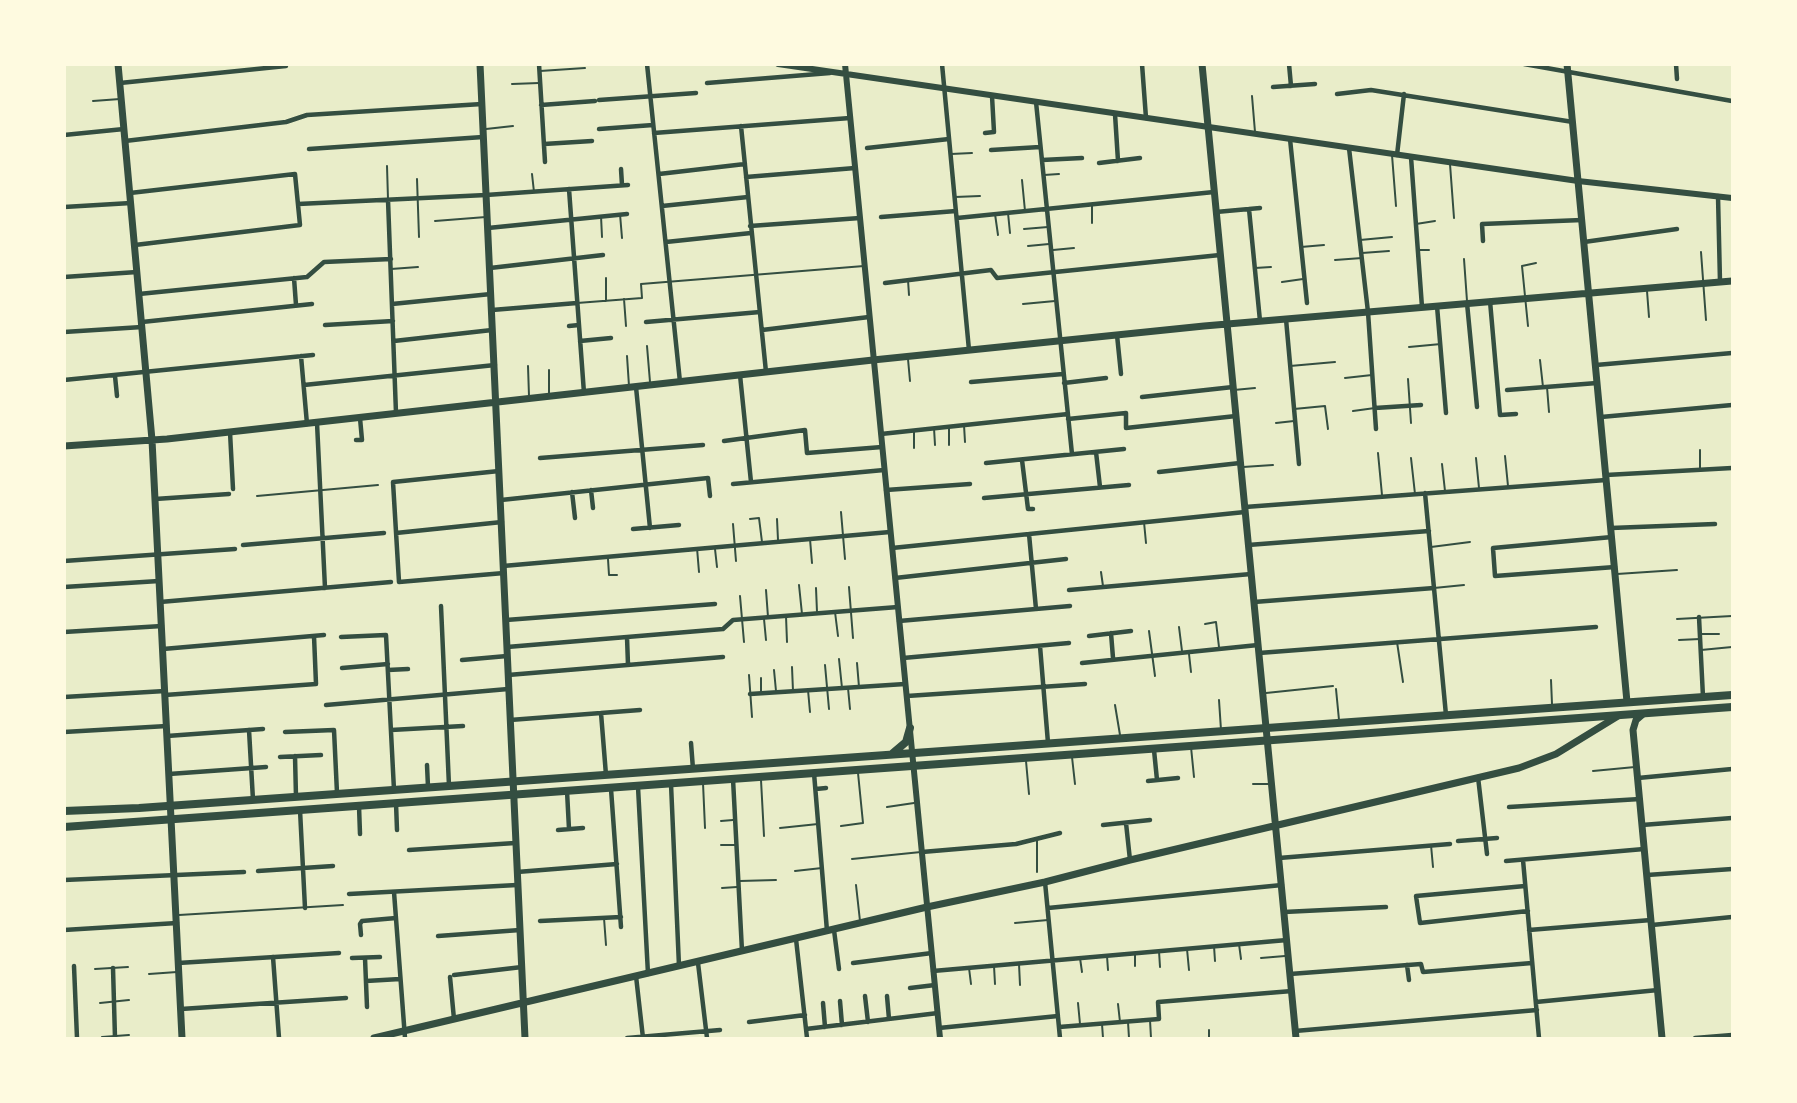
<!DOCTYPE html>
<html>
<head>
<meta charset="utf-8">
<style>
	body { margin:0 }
	#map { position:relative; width:1797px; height:1103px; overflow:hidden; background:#e9edc9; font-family:Mulish,sans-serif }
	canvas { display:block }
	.frame { position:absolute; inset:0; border:66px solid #fefae0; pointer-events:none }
</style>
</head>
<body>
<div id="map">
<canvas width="1797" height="1103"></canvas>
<div class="frame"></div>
</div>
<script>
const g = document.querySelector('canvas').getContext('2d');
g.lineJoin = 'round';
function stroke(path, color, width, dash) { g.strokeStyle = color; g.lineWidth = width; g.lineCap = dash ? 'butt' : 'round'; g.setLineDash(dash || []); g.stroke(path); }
stroke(new Path2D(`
	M540,71L585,68
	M512,84L539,83
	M1252,96L1255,132
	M93,101L120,99
	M486,129L513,126
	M951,154L972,153
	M1392,155L1396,206
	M1450,164L1454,218
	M387,166L388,199
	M532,174L534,192
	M1044,175L1059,174
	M417,179L419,237
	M1022,180L1025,211
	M955,197L980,196
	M1092,204V223
	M1008,213L1010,233
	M620,214L622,238
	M995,214L998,235
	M601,216L602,237
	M435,221L486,217
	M1416,224L1435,221
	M1024,229L1048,227
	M1360,240L1392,237
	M1028,246L1049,244
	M1301,247L1324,245
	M1053,250L1074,248
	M1418,250H1429
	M1701,252L1706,320
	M1362,253L1389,251
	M1464,259L1467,301
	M1335,260L1362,258
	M1255,268L1271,267
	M391,269L418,267
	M606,278V301
	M908,280L909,295
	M1282,282L1303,279
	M1647,291L1649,317
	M624,299L626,326
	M577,303L642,298L641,284L864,266
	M1023,304L1055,301
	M1528,326L1522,266L1536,263
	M647,346L650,382
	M1409,347L1441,344
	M627,356L629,386
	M908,359L910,381
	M1540,360L1543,387
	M528,366L529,396
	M1290,366L1335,362
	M1345,378L1372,375
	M1408,379L1411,423
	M1547,387L1549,412
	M1234,390L1255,388
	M549,394V370
	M1294,409L1325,406L1328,429
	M1353,411L1375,408
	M1276,423L1294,421
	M964,425L965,442
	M949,426V445
	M934,428L935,445
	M914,430V448
	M1700,450V469
	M1378,453L1382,495
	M1505,456L1508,486
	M1411,458L1415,494
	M1476,458L1479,488
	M1442,464L1445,491
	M1243,467L1273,465
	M257,496L378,485
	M841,512L845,559
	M750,519L759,518L762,542
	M777,519L778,540
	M1144,522L1146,543
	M733,524L736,561
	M810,539L812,563
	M1431,547L1470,542
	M697,548L699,572
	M715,549L717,567
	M608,559L609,575H617
	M1101,572L1103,586
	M1617,574L1677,570
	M799,585L802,614
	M849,587L853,638
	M816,588L817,612
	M1434,588L1464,585
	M766,590L768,617
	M740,596L744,642
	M835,612L838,636
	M786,616L787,642
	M764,619L766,640
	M1677,619L1732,616
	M1205,624L1216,622L1219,647
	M1179,627L1182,651
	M1149,631L1155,676
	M1700,634H1719
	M1679,640L1700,639
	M1397,642L1403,682
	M1701,650L1732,647
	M1189,654L1191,672
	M839,659L842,688
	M857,663L859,687
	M825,665L829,709
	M792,667L793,691
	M774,670L776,691
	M749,675L752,717
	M761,678V693
	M1551,680L1552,704
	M848,688L850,709
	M1336,689L1339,720
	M808,690L810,712
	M1266,693L1333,686
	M1219,700L1221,730
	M1115,705L1120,735
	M1191,747L1194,777
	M1072,757L1075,784
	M1026,761L1029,794
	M1593,771L1635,767
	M761,780L764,836
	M703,783L705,828
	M1253,784H1270
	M887,807L914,803
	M721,821L733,820
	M841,826L863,823L858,773
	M780,828L818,824
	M1037,840V872
	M721,845H736
	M1431,845L1433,867
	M852,859L921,852
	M795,871L822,868
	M740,881L776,880
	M856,885L860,921
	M722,888L737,887
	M179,915L343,905
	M604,918L606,945
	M1015,923L1048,920
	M1239,944L1241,959
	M1214,946L1215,961
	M1187,949L1189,970
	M1159,951L1160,967
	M1135,953V966
	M1107,956L1108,970
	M1080,958L1082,972
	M1261,958L1285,956
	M1019,964L1020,985
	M994,966L995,984
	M969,968L971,984
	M95,969L128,967
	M149,974L177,972
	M100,1003L129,1000
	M1078,1003L1080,1024
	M1118,1004L1120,1022
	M1150,1020L1151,1038
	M1128,1022L1129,1038
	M1102,1024L1103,1038
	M1209,1030V1038
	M102,1037L129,1035`), '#344e41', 2);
stroke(new Path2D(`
	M539,64L545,162
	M647,64L680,382
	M942,64L969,350
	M1142,64L1146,118
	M1289,64L1291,86
	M1524,64L1732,101
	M1676,64L1677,79
	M120,83L286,66
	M707,83L830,73
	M1273,87L1315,84
	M1337,94L1371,90L1573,122
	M599,100L696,93
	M1036,102L1072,454
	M541,105L595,101
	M1115,114L1118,161
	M741,126L766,372
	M599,129L653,125
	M654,133L850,118
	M985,133L994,132L992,96
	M64,135L124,129
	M1290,139L1307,303
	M125,141L286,122L307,115L482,104
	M544,144L592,141
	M867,148L949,139
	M1349,148L1368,312L1376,429
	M309,149L483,137
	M991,150L1040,147
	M1397,155L1404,94
	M1411,157L1422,307
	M1042,160L1082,158
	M1099,163L1140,158
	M621,169L622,185
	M659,174L745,164
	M746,177L855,168
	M569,189L584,393
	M130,193L295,174L300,225L135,245
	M1718,196L1720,282
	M388,200L396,413
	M298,204L486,195L628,185
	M662,206L748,197
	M64,207L131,203
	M1249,209L1260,321
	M1216,212L1260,208
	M881,217L956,211
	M957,218L1214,192
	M750,226L860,218
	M488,228L627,214
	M1483,241L1482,224L1582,220
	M666,242L751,233
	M1584,242L1677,229
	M490,268L603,255
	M64,277L137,272
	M294,278L296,305
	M885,283L991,270L997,278L1220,255
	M139,294L307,277L324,262L391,259
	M1490,301L1500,415L1516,414
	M1467,303L1477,407
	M392,304L491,294
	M1437,306L1446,413
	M492,310L577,303
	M1286,319L1299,464
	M142,322L312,304
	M646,322L760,312
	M325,325L393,321
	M569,326L579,325
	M762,330L869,317
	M64,332L142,327
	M1117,335L1121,374
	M394,341L492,330
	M580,341L611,338
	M301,356L307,424
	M1596,365L1732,353
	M740,375L751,482
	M115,376L117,396
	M64,380L313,355
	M971,382L1063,374
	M1064,383L1106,378
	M304,385L495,365
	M636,387L650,528
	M1507,390L1597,383
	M1142,397L1233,387
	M1375,408L1421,405
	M1601,417L1732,405
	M1068,419L1126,413V428L1236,416
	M317,423L325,588
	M230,432L233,489
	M881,434L1068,414
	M356,440H362L360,418
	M724,441L805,430L807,453L882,447
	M1096,452L1100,487
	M540,458L703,445
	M1022,460L1028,509H1033
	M986,463L1124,449
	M499,471L393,482L399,582L504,573
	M1159,472L1240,463
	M1606,475L1732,468
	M733,484L884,470
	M591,490L593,508
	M886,490L970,484
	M572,492L575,518
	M1425,493L1446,715
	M984,498L1129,485
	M155,499L229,494
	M501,500L708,478L710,496
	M1245,507L1606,480
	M1611,528L1715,524
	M633,529L679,525
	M396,533L502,522
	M1029,534L1036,609
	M1612,537L1493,548L1495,576L1615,567
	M243,545L384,533
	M1248,545L1429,531
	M892,548L1245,512
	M64,561L235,549
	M503,566L890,532
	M895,578L1066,559
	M64,587L159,581
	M1069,590L1251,574
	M160,602L391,582
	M1254,602L1434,588
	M441,606L449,786
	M1699,617L1703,697
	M506,620L715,604
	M899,621L1070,606
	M64,632L162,626
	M1111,633L1113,658
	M1089,636L1131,631
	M341,637L386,635L394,790
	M627,637L628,665
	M1040,646L1048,743
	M507,647L723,629L733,620L898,607
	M163,649L324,635
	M1259,653L1596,627
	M903,658L1069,643
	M462,660L507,656
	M1082,663L1258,645
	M342,668L388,664
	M388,670L408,669
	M508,675L723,657
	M750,694L905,684
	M165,695L316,684L314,636
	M907,696L1085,684
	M64,697L165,691
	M326,705L508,689
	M601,713L606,775
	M510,720L640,710
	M249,730L253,800
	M391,730L463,726
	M64,732L167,726
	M285,732L334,730L337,793
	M167,736L263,729
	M691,743L693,769
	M1154,750L1157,780
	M295,756L296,797
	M280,757L321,755
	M427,765L428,787
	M814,773L827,931
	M169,774L266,767
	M1478,777L1487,854
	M1638,778L1732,769
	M733,779L742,951
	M1148,781L1178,778
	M671,784L679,966
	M638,787L648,974
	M611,789L621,927
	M816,789L826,788
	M567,791L569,829
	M396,803L397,830
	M359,806L360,834
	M1509,807L1640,799
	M300,810L305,908
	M1126,823L1130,860
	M1103,825L1150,820
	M1642,825L1732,818
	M558,830L583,828
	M1458,841L1497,838
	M409,850L515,843
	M922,852L1016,844L1060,833
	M1279,858L1450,844
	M1523,860L1539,1038
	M1506,861L1644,849
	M258,871L333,866
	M517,872L617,864
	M1647,875L1732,869
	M64,880L244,872
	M1045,882L1060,1038
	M1525,886L1416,896L1420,923L1528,911
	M394,892L405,1038
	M349,894L517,885
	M1048,908L1282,885
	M1284,912L1386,907
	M540,921L621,917
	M1652,925L1732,917
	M64,930L177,923
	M834,930L839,969
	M1529,930L1651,920
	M361,935L360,924L362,921L396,918
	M438,936L520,930
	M796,939L807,1038
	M273,957L279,1038
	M352,958L380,957
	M365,958L367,1007
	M178,963L339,953
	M698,963L707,1038
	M853,963L932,953
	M1407,965L1409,980
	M74,966L77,1038
	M113,968L115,1038
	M933,971L1287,940
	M1290,974L1421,964L1423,972L1532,963
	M454,975L522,967
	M636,976L643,1038
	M450,977L454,1019
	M366,981L400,979
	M910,988L935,985
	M865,996L868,1022
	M887,996L889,1019
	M840,1001L842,1025
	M1536,1002L1658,990
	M823,1003L825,1027
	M181,1009L346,998
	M749,1022L805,1015
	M1059,1027L1159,1019L1158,1002L1292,991
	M939,1028L1058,1016
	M806,1029L938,1013
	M1295,1031L1537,1010
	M627,1038L720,1030
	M1695,1038L1732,1035`), '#344e41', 4.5);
stroke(new Path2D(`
	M778,64L1578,181L1732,198
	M845,64L940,1038`), '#344e41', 6);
stroke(new Path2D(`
	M118,64L152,440L182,1038
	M480,64L525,1038
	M1202,64L1296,1038
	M1567,64L1627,702
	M64,446L167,439L873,360L1204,326L1732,281
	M1643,714L1636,720L1633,730L1662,1038
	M374,1038L927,907L1045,882L1130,860L1519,768L1556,754L1618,716`), '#344e41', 7);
stroke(new Path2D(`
	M893,753L906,742L910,728
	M64,811L139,808L1732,695
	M64,827L1732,707`), '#344e41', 8);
</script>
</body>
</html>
